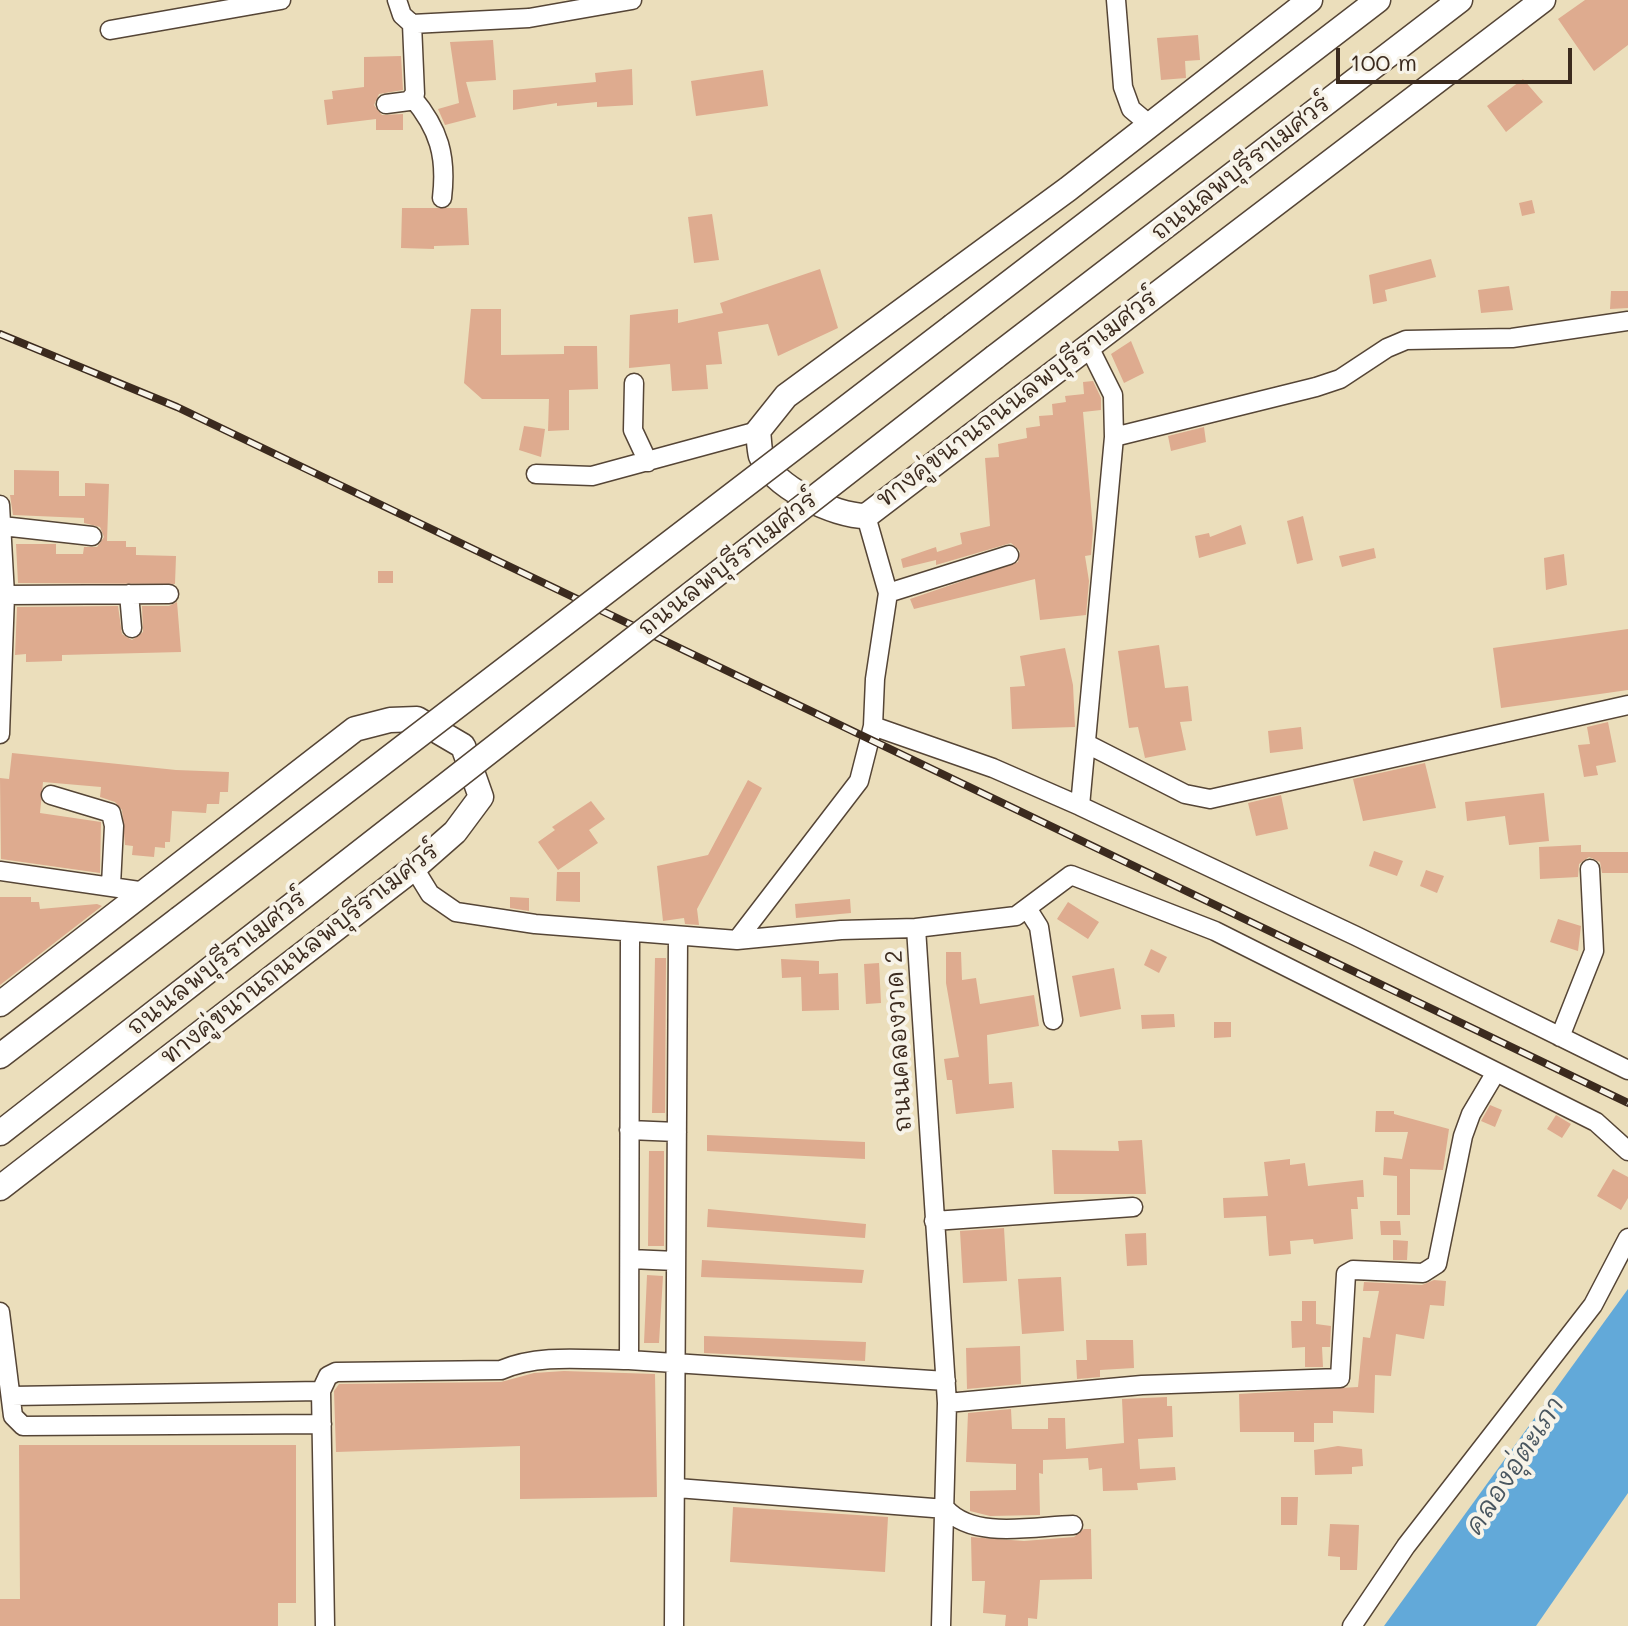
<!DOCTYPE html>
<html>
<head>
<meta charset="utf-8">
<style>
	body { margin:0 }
	#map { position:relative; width:1628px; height:1626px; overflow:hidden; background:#ebdebb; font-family:Mali,sans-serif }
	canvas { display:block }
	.scale { position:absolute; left:1336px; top:48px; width:236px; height:36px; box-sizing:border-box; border:4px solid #3b2a1e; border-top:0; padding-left:10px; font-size:24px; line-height:28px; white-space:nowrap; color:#3b2a1e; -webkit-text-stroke:6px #f7f3e8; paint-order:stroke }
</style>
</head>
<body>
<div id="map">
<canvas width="1628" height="1626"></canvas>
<div class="scale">100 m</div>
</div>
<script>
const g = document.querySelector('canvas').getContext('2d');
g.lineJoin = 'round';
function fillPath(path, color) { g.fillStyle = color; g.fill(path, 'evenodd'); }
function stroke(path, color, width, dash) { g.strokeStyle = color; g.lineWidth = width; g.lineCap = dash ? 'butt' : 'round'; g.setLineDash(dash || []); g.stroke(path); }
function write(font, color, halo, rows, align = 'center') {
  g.font = font + ' Mali,"Playpen Sans Thai",sans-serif'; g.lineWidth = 8; g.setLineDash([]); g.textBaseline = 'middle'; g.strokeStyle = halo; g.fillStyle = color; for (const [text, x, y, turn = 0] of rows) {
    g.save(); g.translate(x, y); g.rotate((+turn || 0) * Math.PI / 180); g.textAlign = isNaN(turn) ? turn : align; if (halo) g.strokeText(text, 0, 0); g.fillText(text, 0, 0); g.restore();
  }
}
fillPath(new Path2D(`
	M1628,1289V1493L1536,1626H1384Z`), '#62a9d9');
fillPath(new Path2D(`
	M1585,0H1628V45L1594,71L1558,19Z
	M1198,35L1200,60L1185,61L1186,78L1161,80L1157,38Z
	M493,40L496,80L466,82L476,117L445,125L438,109L459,103L450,42Z
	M401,56L403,90L379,94L374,105L382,115L403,114V130H376V119L327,125L324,100L333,99L332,91L364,87V57Z
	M632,69L633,105L597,107V102L557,106V103L513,110V90L596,82L595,73Z
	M763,70L768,106L696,116L691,81Z
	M1523,79L1543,102L1506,132L1487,106Z
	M1532,200L1535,213L1522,216L1519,203Z
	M402,208H467L469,245L434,246V249L401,248Z
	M712,214L719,260L694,263L688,217Z
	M1431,259L1436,277L1385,290L1387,301L1373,304L1369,275Z
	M820,269L838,328L778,356L768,324L718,332L722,364L706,365L708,389L672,391L670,364L629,368L630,315L678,309V323L723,313L720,303Z
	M1509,286L1513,310L1481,313L1478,290Z
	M1611,291H1628V308L1610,309Z
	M471,309H501V355L564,354V346H597L598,389L569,390V430L548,431L549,399H482L464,383Z
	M1131,341L1144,373L1124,383L1111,354Z
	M1093,381L1101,398V410L1083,412L1093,530L1091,555L1085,556L1089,581L1086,615L1040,620L1035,579L914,609L910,599L1018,562L1020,551L1011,543L936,565V560L903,568L901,559L936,547L937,552L962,544L960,533L990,526L985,458L999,457L998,444L1027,438L1026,428L1040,426L1039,416L1053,415L1052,404L1066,402L1065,396L1084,394L1083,382Z
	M524,426L545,429L541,457L519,450Z
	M1204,427L1206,442L1171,451L1168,436Z
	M14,470L59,471V496H85V483L109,484L107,541H126V547H136V555L176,556L175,584L18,583L16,544H56V554H83L84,547H97L104,537L100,527L84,523V518L13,515L10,495H14Z
	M1303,516L1313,560L1297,564L1287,521Z
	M1241,525L1246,544L1199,558L1195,536L1209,533L1210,537Z
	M1374,548L1376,558L1342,567L1339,556Z
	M1564,554L1567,585L1546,590L1544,558Z
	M378,571H393V583H378Z
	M177,602L181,652L62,655V661L26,662V654L15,655L17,607L118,606L122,634L132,640L143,632L142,606H169Z
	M1628,629V690L1501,708L1493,648Z
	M1159,645L1165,688L1188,686L1192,721L1180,722L1186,750L1145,758L1138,727L1129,728L1118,651Z
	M1065,648L1073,685L1075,727L1012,729L1010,687L1025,686L1020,656Z
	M1608,722L1616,762L1596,766L1598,775L1584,777L1578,745L1590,744L1587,727Z
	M1301,727L1303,749L1270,753L1268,731Z
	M12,753L176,770L229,772L228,792H220L219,804H207L206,813L172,811L170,842H165V848L155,847L154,857L132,855L133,846L125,845L122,810L115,802L100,797L101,787L43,782L40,813L101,822L100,873L1,859L0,778L9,779Z
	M1425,763L1436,808L1363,821L1353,779Z
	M748,780L762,788L697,909L699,925L685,924L684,918L663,921L657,866L708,855Z
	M1544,793L1549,841L1509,845L1505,816L1467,821L1465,802Z
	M1281,795L1288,829L1256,836L1248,803Z
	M591,801L605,819L589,830L598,843L558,870L538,842L555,830L552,827Z
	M1581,845V852H1628V873H1602L1600,862L1589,857L1579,864L1578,877L1540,879L1539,847Z
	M1374,851L1403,861L1397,876L1369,866Z
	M1426,870L1444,876L1437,893L1420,886Z
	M557,872H580V902L556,901Z
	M0,897H31V902H39L40,909L97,904L102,906L0,985Z
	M510,897L529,898V911L510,908Z
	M850,899L851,913L796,918L795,904Z
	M1068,902L1099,922L1088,939L1057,919Z
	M1558,919L1581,926L1578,951L1550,942Z
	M1151,949L1167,957L1159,973L1144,965Z
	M946,952H961L962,980L976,978L980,1004L1034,995L1039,1026L987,1035L989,1084L1012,1082L1014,1108L956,1114L952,1080H947L944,1059L959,1057L946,983Z
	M655,958H666L665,1113H652Z
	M781,959L819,961V974L838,973L839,1010L802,1011L801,977L782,978Z
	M879,963L881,1003L866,1004L864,964Z
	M1114,968L1121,1009L1080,1017L1072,976Z
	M1174,1014L1175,1027L1142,1029L1141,1015Z
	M1214,1022H1231V1037L1214,1038Z
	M1490,1105L1502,1110L1495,1127L1481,1121Z
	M1376,1111H1394V1114L1449,1129L1443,1170L1410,1169V1215H1397V1176L1383,1175L1384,1157L1402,1159L1408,1132H1375Z
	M1556,1115L1571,1124L1562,1138L1547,1129Z
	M707,1135L865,1142V1159L707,1151Z
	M1142,1140L1146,1194H1054L1052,1150L1119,1151L1118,1141Z
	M649,1151H664V1246H648Z
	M1290,1159V1165L1305,1163L1308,1186L1363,1180L1364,1197H1357L1358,1209H1351L1353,1239L1314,1244L1313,1239L1290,1241L1291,1254L1269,1256L1266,1216L1224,1218L1223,1198L1268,1196L1264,1162Z
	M1613,1169L1628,1177V1198L1621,1210L1597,1196Z
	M708,1209L866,1224L865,1238L707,1227Z
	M1380,1221H1400L1401,1235H1381Z
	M1004,1228L1007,1281L963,1283L960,1231Z
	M1146,1233L1147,1265L1127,1266L1125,1234Z
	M1393,1240L1408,1241L1407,1260H1393Z
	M702,1260L864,1270L862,1283L701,1277Z
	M647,1275L663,1276L659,1343H644Z
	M1061,1277L1064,1331L1022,1334L1018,1279Z
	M1434,1280L1446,1281L1444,1306L1430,1305L1424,1339L1396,1334L1391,1376L1375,1375L1374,1413L1333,1411V1423H1314V1442H1294V1432H1240L1239,1394L1358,1387L1363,1337L1370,1338L1379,1291H1363L1364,1282L1422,1285Z
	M1302,1301H1316V1324L1331,1326L1330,1347H1322L1323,1367H1305V1347L1292,1348L1291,1321H1302Z
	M704,1336L866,1342L865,1361L704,1353Z
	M1086,1340H1133L1134,1368L1100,1370V1377L1077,1379L1076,1360H1087Z
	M1020,1346L1021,1384L967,1389L966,1348Z
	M564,1371L655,1374L657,1497L520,1499V1446L336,1452L334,1391L339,1384L501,1382L534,1373Z
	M1167,1397V1406H1172L1173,1437L1138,1439L1140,1469L1175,1467L1176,1480L1137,1483L1138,1490L1103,1491L1102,1468L1089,1470L1088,1458L1043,1460V1474L1039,1473L1040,1515L990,1516L970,1511V1491L1016,1490V1464L966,1462L968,1413L1011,1409L1012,1429H1048V1418H1065L1066,1449L1124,1443L1122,1399Z
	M19,1445H296V1603H278V1626H0V1599H20Z
	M1338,1446L1362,1449L1363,1466L1352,1467V1474L1315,1475L1314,1450Z
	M1281,1497H1298L1297,1525H1281Z
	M733,1507L888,1517L885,1572L730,1562Z
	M1330,1524L1359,1525L1357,1570H1340V1557L1328,1556Z
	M1084,1529H1091L1092,1579L1040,1580L1037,1619L1028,1618V1626H1005L1006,1615L983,1613L985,1581H972L971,1537L1024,1541L1074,1537Z`), '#deab8f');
const minor = new Path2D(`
	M397,0L402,15L412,24L529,18L632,0
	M1116,0L1123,87L1131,109L1150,125
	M110,30L281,0
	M412,97C439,129 447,156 442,198
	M386,104L409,101L415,94L412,24
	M634,383L633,430L648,462
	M1114,437L1316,387L1340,379L1387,348L1406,340L1512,338L1628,321
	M536,474L592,476L758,431
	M0,505L5,595L0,734
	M2,526L92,536
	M888,593L1009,555
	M129,594L132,628
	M5,595L169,594
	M873,726L993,768L1080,806L1114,437L1113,395L1088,345
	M1087,744L1185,794L1210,799L1628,705
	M51,795L111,813L114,826L111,885
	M1080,806L1356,936L1628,1070
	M414,868L430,894L456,912L535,924L737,940L841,930L916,928L947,1403L941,1626
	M0,871L146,892
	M1027,908L1039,927L1053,1020
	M916,928L1016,916L1071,875L1215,931L1596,1122L1628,1151
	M630,933L629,1360L946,1381
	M737,940L859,781L873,726L875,679L888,593L866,516
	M1560,1037L1594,951L1590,869
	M629,1130L677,1132
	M934,1221L1133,1207
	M630,1259L676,1261
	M0,1312L13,1416L23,1426L322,1424
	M12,1396L321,1391
	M947,1403L1142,1385L1340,1378L1346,1274L1353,1270L1423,1273L1437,1264L1463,1136L1471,1114L1496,1072
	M677,1488L946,1509C974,1540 1035,1526 1073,1525
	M325,1626L321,1391L328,1376L336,1372L501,1370C540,1353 587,1360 629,1360
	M674,1626L678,938
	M1352,1626L1406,1546L1593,1305L1628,1238`);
const major = new Path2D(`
	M1310,0L1068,189L786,396L758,431C759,438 759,448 761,456C773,487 834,516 866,516L1543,0
	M953,326L1378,0
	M995,357L1460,0
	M0,1004L355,729L390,720L417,719L463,746L481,797L455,832L414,868L0,1188
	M0,1056L179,919
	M0,1133L213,967`);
stroke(minor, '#554536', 21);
stroke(major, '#554536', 27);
stroke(minor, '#fff', 18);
stroke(major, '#fff', 24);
const rail = new Path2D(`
	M0,334L177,407L1628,1103`);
stroke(rail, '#3b2a1e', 8);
stroke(rail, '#f7f3e8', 5, [15]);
const majorBridge = new Path2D(`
	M179,919L953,326
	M213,967L995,357`);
stroke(majorBridge, '#554536', 27, []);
stroke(majorBridge, '#fff', 24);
write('24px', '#3b2a1e', '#f7f3e8', [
	["ถนนลพบุรีราเมศวร์",1241,168,-38],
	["ทางคู่ขนานถนนลพบุรีราเมศวร์",1017,399,-37],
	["ถนนลพบุรีราเมศวร์",728,564,-38],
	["ทางคู่ขนานถนนลพบุรีราเมศวร์",300,954,-38],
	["ถนนลพบุรีราเมศวร์",217,963,-38],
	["ถนนคลองวาด 2",899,1041,-93]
]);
write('italic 26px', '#49565f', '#f7f3e8', [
	["คลองอุ่ตะเภา",1515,1466,-57]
]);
</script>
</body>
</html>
